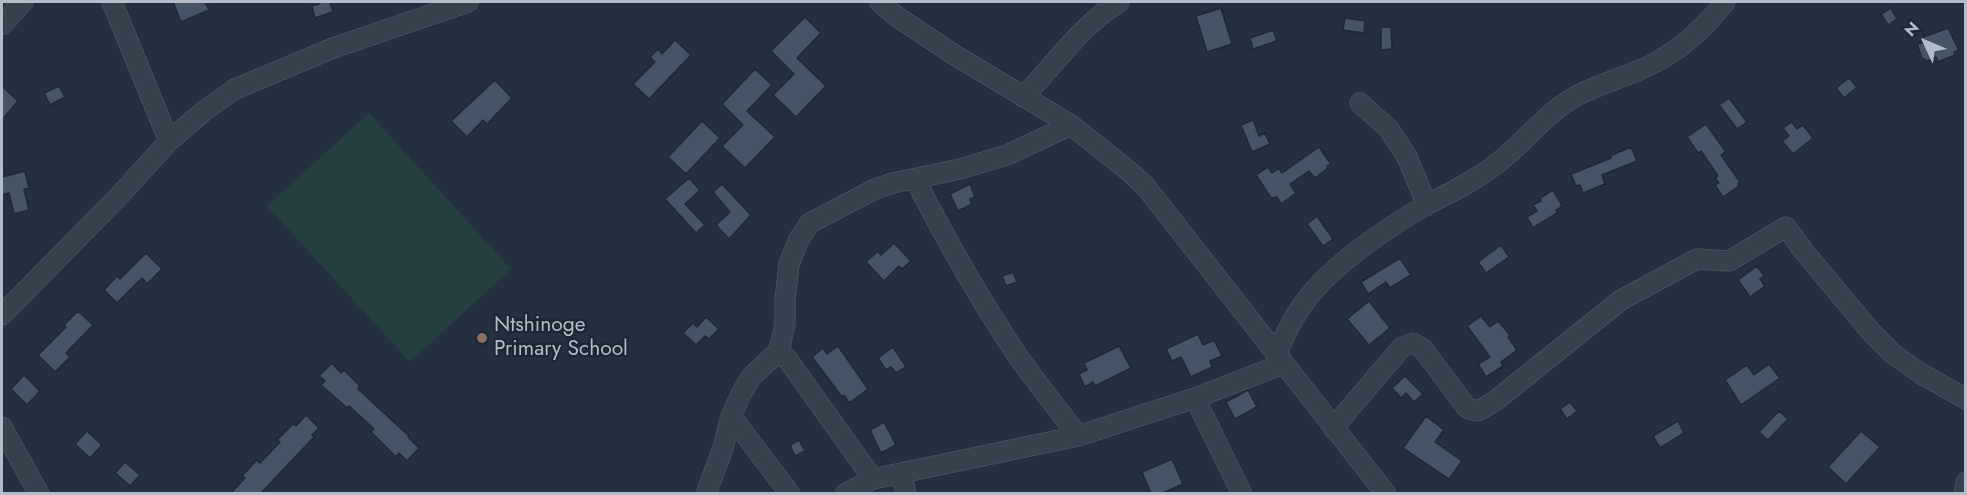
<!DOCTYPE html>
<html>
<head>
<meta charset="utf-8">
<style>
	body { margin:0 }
	#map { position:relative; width:1967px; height:495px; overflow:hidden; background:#23303f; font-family:Jost,sans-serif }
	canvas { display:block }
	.frame { position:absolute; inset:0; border:3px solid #b3bdca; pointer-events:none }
	.north { position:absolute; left:1895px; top:12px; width:60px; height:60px; -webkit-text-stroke:4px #1c2734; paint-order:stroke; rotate:314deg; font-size:16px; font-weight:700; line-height:24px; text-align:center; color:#b3bdca }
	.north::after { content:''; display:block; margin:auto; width:21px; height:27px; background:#b3bdca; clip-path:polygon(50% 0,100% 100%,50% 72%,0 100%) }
</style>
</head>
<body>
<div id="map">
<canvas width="1967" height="495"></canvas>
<div class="frame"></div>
<div class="north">N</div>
</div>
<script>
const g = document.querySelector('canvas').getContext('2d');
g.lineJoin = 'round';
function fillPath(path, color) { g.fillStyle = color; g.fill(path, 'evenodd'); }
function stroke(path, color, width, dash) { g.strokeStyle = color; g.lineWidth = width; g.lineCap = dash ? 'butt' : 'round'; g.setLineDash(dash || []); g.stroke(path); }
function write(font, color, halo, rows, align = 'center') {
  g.font = font + ' Jost,sans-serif'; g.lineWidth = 4.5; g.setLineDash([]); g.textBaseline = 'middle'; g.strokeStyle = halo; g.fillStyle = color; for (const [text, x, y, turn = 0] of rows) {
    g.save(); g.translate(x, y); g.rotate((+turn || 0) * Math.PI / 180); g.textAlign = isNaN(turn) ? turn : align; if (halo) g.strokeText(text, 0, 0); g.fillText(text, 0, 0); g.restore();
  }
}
fillPath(new Path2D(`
	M369,113L511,269L410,362L267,206Z`), '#253e40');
const building = new Path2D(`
	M173,2H205L209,10L181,22Z
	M319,2H330L333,12L315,18L312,6L319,4Z
	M1221,8L1232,44L1207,52L1196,16Z
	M1891,8L1897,19L1888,25L1881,14Z
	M805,17L821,33L797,58L826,86L796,117L773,95L794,74L771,51Z
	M1345,18L1365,21L1364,33L1343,30Z
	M1381,27H1391L1392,49L1381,50Z
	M1948,28L1959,50L1954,52L1955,55L1938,62L1936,57L1927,61L1922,58L1917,44L1922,43L1921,38Z
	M1273,30L1277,41L1253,49L1250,38Z
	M675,40L691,55L649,99L633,84L655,62L650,57L658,49L662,54Z
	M755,69L772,85L747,111L775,137L745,168L722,146L743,125L722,104Z
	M1849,78L1857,87L1844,98L1836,88Z
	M495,80L512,98L487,124L483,120L467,137L451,121Z
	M2,86L18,101L2,120Z
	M59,86L65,97L50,105L44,93Z
	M1729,98L1747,122L1737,129L1719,105Z
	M1253,120L1259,136L1265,133L1270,144L1252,152L1241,125Z
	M702,121L720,138L686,174L668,157Z
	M1792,122L1797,129L1803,125L1813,138L1793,154L1782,141L1789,136L1783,128Z
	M1706,124L1726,152L1721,155L1740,182L1738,184L1739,186L1723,197L1715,185L1719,183L1715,178L1718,176L1701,151L1698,153L1687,137Z
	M1319,147L1331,164L1327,166L1328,168L1315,178L1309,171L1290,184L1296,193L1281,204L1277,197L1271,198L1256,175L1268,167L1272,173L1279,168L1282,173Z
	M1631,147L1637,161L1602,175L1605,184L1583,193L1580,185L1576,186L1571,174L1611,158L1610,156Z
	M25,171L29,188L24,189L29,210L14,214L9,193L2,195V177Z
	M689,178L700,190L685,204L705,225L696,233L665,199Z
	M722,184L751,215L729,239L716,225L730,212L713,192Z
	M970,184L975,197L970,199L972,204L958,211L950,194Z
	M1553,190L1562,206L1556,210L1557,213L1533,228L1527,217L1537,211L1533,205L1541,201L1540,198Z
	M1317,216L1333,239L1323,246L1307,224Z
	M894,243L911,261L902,269L899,266L884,281L866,262L878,251L881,255Z
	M1501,245L1509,257L1486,273L1478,262Z
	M146,253L162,269L147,284L142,278L117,303L104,290L117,276L120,279Z
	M1400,258L1411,275L1390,288L1386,282L1368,294L1361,282Z
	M1757,266L1764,276L1760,279L1765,286L1750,297L1738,280Z
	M1013,272L1017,282L1006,286L1002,276Z
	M1369,301L1390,328L1369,345L1347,319Z
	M78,311L93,325L66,353L70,357L55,372L38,355L66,327L64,325Z
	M1481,316L1490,327L1498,321L1510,335L1508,337L1517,350L1501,362L1503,366L1486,377L1478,364L1490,357L1467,326Z
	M706,317L719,329L709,339L705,336L696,345L683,333L693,323L697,327Z
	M1198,334L1203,345L1214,340L1222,356L1210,361L1212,367L1191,377L1181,357L1172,361L1166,349Z
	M838,346L868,389L849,403L844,395L842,397L812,357L823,348L827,354Z
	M1119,346L1131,368L1095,386L1093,382L1085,387L1079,374L1087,370L1084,363Z
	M893,347L906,367L896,373L891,367L886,370L878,358Z
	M332,363L341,373L344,370L360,386L358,389L409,436L408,437L419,448L407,461L399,453L396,457L371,432L374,429L349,406L347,408L321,385L325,381L319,376Z
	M1769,364L1780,378L1741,405L1725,380L1747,365L1754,375Z
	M24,375L40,391L27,405L11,389Z
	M1405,376L1423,394L1414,402L1406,393L1401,398L1392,388Z
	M1248,390L1257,407L1235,419L1226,402Z
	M1570,402L1577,411L1567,419L1560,409Z
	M1779,411L1788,419L1768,440L1759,432Z
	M306,415L319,428L312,435L314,437L260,494H230L245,478L242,476L257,460L260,463L280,442L277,440L293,424L296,426Z
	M1426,416L1444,430L1435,442L1462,461L1449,479L1403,448Z
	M1678,421L1684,433L1660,448L1653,436Z
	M884,422L896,445L881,453L870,430Z
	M87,431L102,445L90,458L75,444Z
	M1861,431L1880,447L1846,484L1828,467Z
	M799,440L805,451L795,456L790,445Z
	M1172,459L1183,484L1160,494H1151L1142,472Z
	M125,462L140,475L130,486L115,473Z`);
fillPath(building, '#465566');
stroke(building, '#1e2936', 1.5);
const minor = new Path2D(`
	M112,2L169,141
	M880,2L896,16L953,54L1071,125L1130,172L1146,187L1386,494
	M2,25L23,2
	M1023,97C1055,65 1080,26 1119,2
	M1360,103L1389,129L1407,157L1427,205
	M915,179C946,240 979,298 1017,355C1036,382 1058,409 1078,436
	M2,315L120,195L169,141L204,111L235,89L333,48L468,2
	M1276,355C1284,337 1292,319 1304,303C1330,266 1388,227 1428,204C1451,192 1473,182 1495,165C1523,144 1546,112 1578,95C1603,82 1634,75 1658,61C1685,46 1706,26 1725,2
	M731,416L790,494
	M2,427L39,494
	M1333,428L1402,347L1413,343L1423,349L1467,408L1478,411L1495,401L1621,300L1697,259L1729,261L1786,227L1806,254L1872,333L1893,354L1920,373L1966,399
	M901,473L906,494
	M873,479L788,360L779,351L785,324V300L789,264L799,239L810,223L875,189L893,183L960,169L1007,155L1071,125
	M706,494L723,448L731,416L741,394L752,376L779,351
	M845,494L873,479L901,473L1078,436L1195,398
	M1242,494L1195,398L1283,364
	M1964,494L1966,482`);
stroke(minor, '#55606d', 21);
stroke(minor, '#37424f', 20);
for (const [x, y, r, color] of [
	[482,338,6,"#8d6e63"]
]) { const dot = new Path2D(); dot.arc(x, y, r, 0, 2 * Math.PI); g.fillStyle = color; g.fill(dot); stroke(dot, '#1c2734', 2); }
write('21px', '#b3bdca', '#1c2734', [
	["Ntshinoge",494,326],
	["Primary School",494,350]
], 'left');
</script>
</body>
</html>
